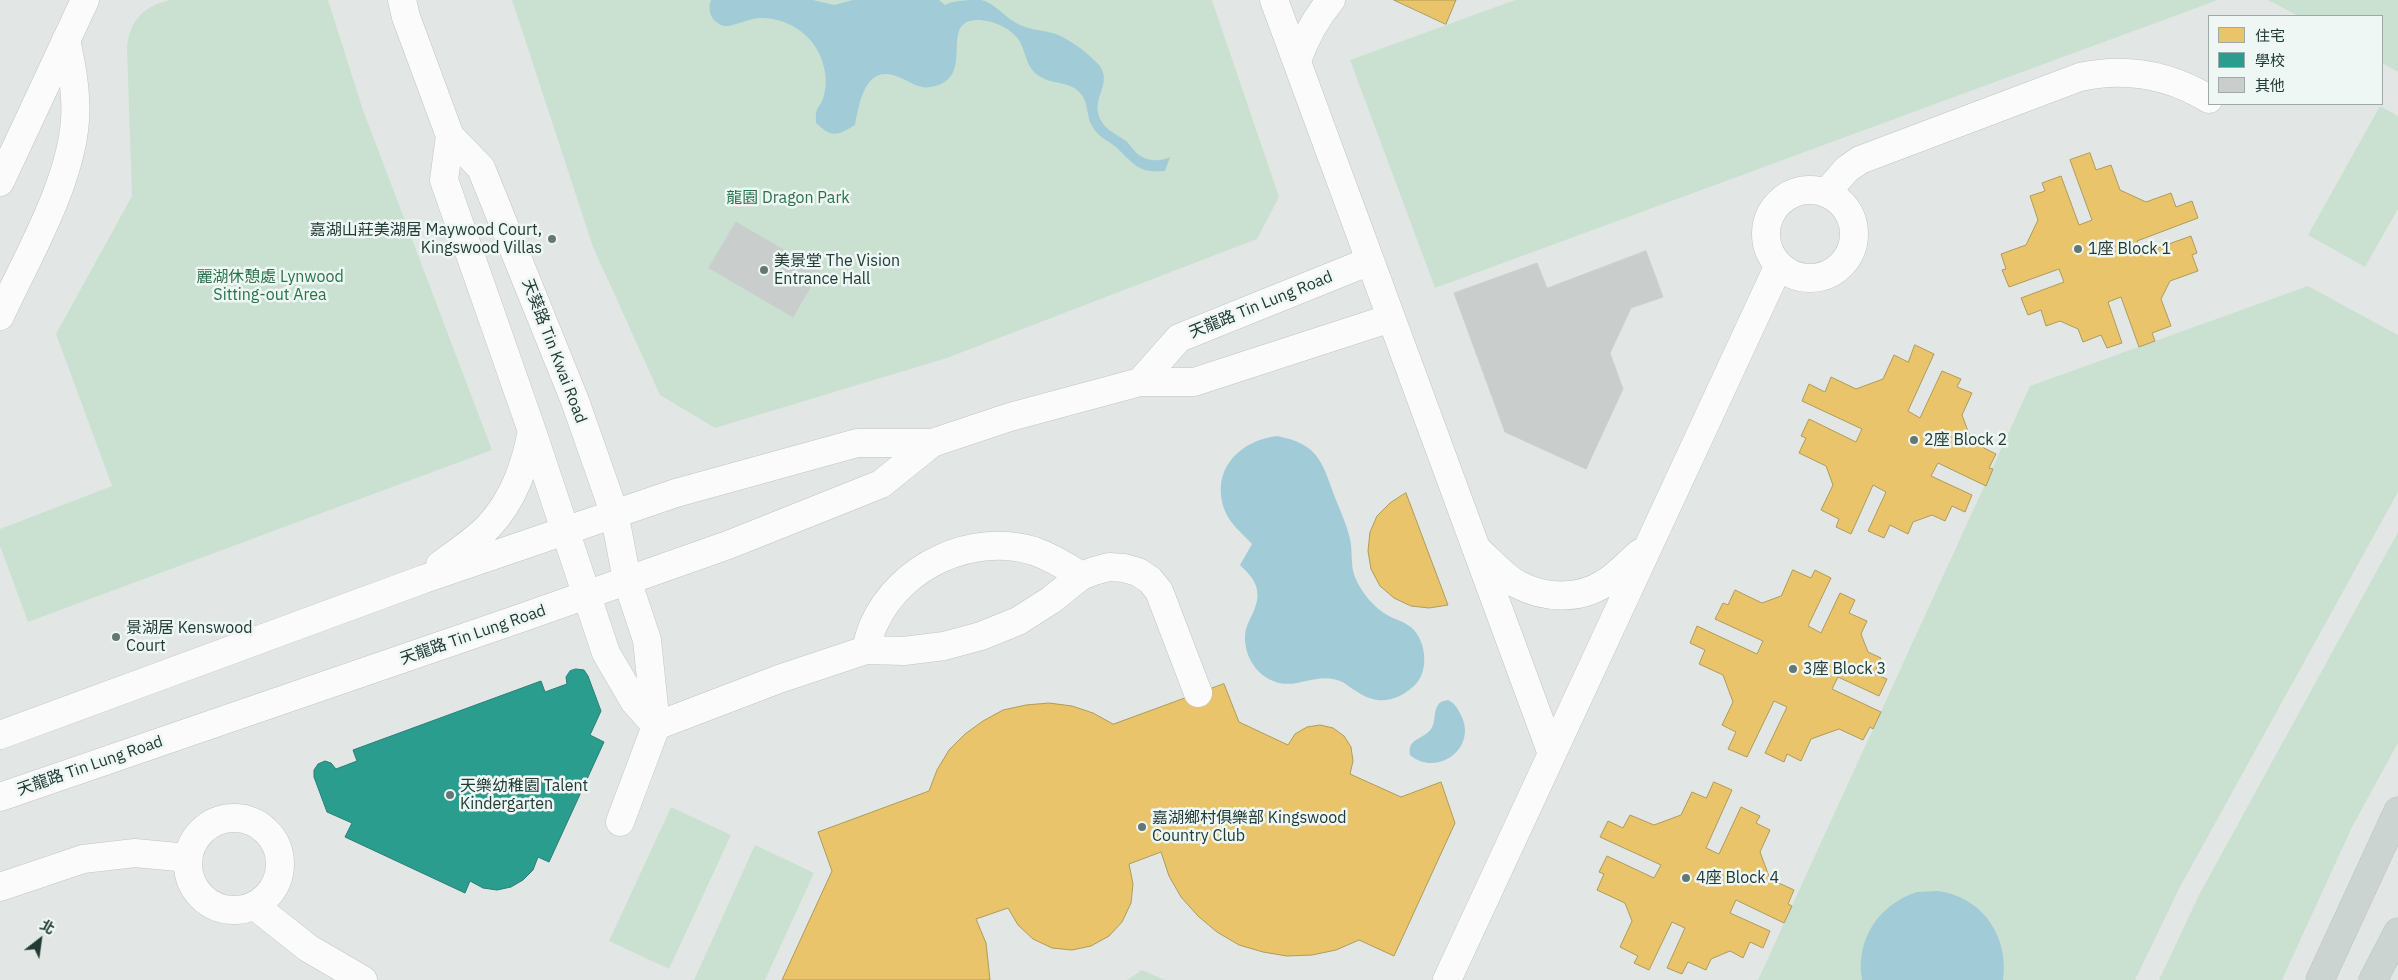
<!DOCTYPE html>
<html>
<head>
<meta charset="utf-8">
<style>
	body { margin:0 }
	#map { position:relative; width:2398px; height:980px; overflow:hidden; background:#e2e7e5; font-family:"IBM Plex Sans","Noto Sans TC",sans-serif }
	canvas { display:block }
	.legend { position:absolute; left:2208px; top:15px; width:175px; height:90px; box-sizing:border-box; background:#eff7f4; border:1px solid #9caba8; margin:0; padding:6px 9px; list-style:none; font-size:15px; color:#203a35 }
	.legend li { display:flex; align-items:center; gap:10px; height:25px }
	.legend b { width:25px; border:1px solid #9caba8 }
	.north { position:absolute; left:15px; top:915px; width:50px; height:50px; -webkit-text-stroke:4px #eff7f4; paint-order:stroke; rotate:30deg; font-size:14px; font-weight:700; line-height:20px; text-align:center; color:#203a35 }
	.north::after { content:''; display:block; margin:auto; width:18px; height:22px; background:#203a35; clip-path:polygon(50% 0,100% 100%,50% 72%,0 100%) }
</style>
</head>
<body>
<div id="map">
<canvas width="2398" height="980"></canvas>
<ul class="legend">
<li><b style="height:14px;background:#e9c46a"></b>住宅</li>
<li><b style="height:14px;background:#2a9d8f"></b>學校</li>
<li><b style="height:14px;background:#c9cecc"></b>其他</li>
</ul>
<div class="north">北</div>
</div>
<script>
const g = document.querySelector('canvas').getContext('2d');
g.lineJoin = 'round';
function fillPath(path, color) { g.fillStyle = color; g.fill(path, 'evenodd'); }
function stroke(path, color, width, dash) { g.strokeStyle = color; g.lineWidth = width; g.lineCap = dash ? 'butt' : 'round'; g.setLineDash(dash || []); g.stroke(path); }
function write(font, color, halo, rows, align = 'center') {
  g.font = font + ' "IBM Plex Sans","Noto Sans TC",sans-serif'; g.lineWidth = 5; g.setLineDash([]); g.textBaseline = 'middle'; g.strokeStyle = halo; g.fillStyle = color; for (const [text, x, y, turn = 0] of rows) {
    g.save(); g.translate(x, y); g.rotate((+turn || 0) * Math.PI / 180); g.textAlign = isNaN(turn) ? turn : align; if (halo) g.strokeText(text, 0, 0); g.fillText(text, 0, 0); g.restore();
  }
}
fillPath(new Path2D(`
	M170,0H328L363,110L492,450L28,622L0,546V529L112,486L56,334L132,196L127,50C128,22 143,6 170,0Z
	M512,0H1212L1279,197L1257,239L947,358L715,428L660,395L593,247Z
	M1515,0H2218L1435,288L1350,60Z
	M2268,0H2398V72L2382,63V16H2298Z
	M2380,106L2398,116V209L2365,267L2308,235Z
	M2308,286L2398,335V492L2180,887L2135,980H1758L2030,386Z
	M2398,532V743L2352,827L2282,980H2159L2199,895Z
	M671,807L731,835L669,969L609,941Z
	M755,845L814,873L765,980H694Z
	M1142,970L1165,980H1127Z`), '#cae1d2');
fillPath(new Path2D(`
	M711,0H813L834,5L853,0H939L945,5C954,0 970,0 981,0C993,2 1005,17 1016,23C1028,30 1043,30 1056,34C1072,41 1087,52 1099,65C1112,82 1095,94 1098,112C1101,128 1113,132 1126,141C1129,143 1130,146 1133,149C1142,161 1157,163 1170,157L1165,171C1141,173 1136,167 1120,151C1111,141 1099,139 1092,126C1086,116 1089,104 1081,94C1071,81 1054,85 1041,77C1026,69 1027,55 1020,42C1013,29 993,20 978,20C936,20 979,79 931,87C920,89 912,83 903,79C866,60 860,100 855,125C837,136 832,138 816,123C815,103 821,109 824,95C827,85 826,74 823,64C816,36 788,17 759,18C748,19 739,24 729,26C714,27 706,12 711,0Z
	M1277,436C1320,444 1322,463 1336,500C1341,513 1347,525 1350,539C1353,552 1350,564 1355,577C1361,592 1374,608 1389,616C1397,620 1405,622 1412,628C1427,642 1429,673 1414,686C1395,703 1376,705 1356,691C1350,688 1346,683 1340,681C1313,670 1292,696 1264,676C1250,666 1242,646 1246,629C1250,616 1260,604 1257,590C1255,579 1247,572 1240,565L1252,544C1243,534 1230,524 1225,511C1210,471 1238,441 1277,436Z
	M1448,700C1456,704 1457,708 1461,715C1478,748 1437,778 1410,755C1407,738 1423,740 1431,729C1436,722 1433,712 1438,705C1440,701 1444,701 1448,700Z
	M1917,892C1926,892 1936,890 1944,892C1986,901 2009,940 2003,980H1862C1855,940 1879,904 1917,892Z`), '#a1ccd7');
const homes = new Path2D(`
	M1394,0H1456L1446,24Z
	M2090,153L2096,170L2111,165L2120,190L2146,202L2171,193L2176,207L2192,201L2198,218L2137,241L2141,254L2191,236L2197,253L2192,255L2198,271L2170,281L2161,299L2171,326L2152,333L2155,341L2139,347L2121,297L2108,302L2122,343L2107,348L2101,335L2083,342L2078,329L2060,321L2046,326L2041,310L2028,315L2021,298L2064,282L2059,269L2009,287L2002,270L2006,269L2001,254L2026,245L2038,220L2030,196L2045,191L2042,183L2061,176L2079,225L2092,220L2070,160Z
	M1915,345L1934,354L1908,411L1920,418L1942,371L1961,379L1957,387L1972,393L1962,415L1972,442L1996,454L1989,468L1993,469L1986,486L1938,463L1931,476L1972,495L1965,512L1952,506L1945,521L1932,515L1913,522L1908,534L1890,525L1884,538L1868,531L1886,492L1873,485L1851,534L1836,527L1839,519L1821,510L1833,485L1826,466L1799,453L1806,438L1801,436L1809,419L1856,442L1862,429L1802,401L1809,384L1825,392L1831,377L1856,389L1883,379L1894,355L1908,362Z
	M1406,493L1448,605L1429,608L1411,606L1394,598L1380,586L1371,569L1368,551L1370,532L1377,516L1390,503Z
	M1793,570L1811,578L1815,570L1831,578L1808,626L1821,633L1840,593L1855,600L1849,613L1867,621L1861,634L1868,652L1881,658L1874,674L1887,679L1879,696L1838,677L1832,689L1881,712L1873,729L1870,727L1863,740L1839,729L1811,739L1801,761L1787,754L1784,762L1765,753L1787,707L1774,701L1747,757L1728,749L1736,732L1722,725L1733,702L1723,675L1699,664L1705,650L1690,643L1697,626L1757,654L1763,641L1715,619L1723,603L1728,605L1735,590L1762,603L1781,596Z
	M1224,684L1239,722L1288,745L1295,734L1307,727L1320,725L1333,728L1344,736L1351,747L1353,761L1350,774L1401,797L1441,782L1455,823L1394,956L1359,940L1336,950L1312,955L1287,956L1263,952L1239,945L1217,932L1198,916L1181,897L1169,876L1161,852L1129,864L1133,884L1131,903L1122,922L1109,936L1091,946L1072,950L1052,948L1033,939L1018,925L1008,908L976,919L986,943L990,980H782L832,871L818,832L929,791L937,770L949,750L965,734L983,721L1003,710L1026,705L1049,703L1072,706L1093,713L1113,724Z
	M1714,782L1732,790L1706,848L1719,854L1741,807L1760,816L1756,823L1770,830L1760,852L1770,879L1794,890L1788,904L1792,906L1784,923L1736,900L1730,913L1770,931L1763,948L1750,942L1743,958L1730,951L1711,959L1706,970L1688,962L1682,974L1667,968L1685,928L1672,922L1649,970L1634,963L1638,956L1620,947L1632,921L1625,903L1597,890L1604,874L1599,872L1607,856L1654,878L1661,865L1600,837L1608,821L1623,828L1630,815L1654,825L1681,815L1692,792L1706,798Z`);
fillPath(homes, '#e9c46a');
stroke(homes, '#ad9b5a', 1);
const schools = new Path2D(`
	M576,669L584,670L588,676L601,711L590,735L604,742L549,862L538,857L533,870L523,880L511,887L497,890L483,888L470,881L465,893L345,837L352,823L327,812L314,777V770L318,764L325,761L331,763L336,769L357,761L353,750L541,681L545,692L567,684L566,677L570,671Z`);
fillPath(schools, '#2a9d8f');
stroke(schools, '#277f74', 1);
const building = new Path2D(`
	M736,222L820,271L793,317L709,268Z
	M1646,251L1663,297L1631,308L1610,353L1623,389L1586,469L1505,432L1454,293L1537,263L1547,288Z`);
fillPath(building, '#c9cecc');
stroke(building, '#cad0ce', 1);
const minor = new Path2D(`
	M402,0L406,17L450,136L481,168L575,401L614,512L627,580L647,640L656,726L620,822
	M1274,0L1552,754
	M1297,61C1305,38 1315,19 1331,0
	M450,136L444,180L532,431L606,653L634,701L656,726
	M0,182L85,0
	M1766 234a44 44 0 1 1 88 0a44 44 0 1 1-88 0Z
	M1826,193L1847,169L1860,160L2080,77C2126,67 2168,74 2209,99
	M0,316C27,258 71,183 75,120C77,93 72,66 66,40
	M1140,382L1179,338L1370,261
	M1479,551C1491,562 1503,576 1517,584C1545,599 1579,600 1605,583C1618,575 1629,562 1640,553
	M440,565C456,553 475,541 489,526C514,499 525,466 532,431
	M866,650C868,641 870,632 874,624C900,566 972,532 1034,551C1051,557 1066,566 1081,576
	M656,726L779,679L866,650L904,651L944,646L981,636L1018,621L1051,600L1081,576L1094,571L1109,567L1124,568L1138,572L1150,580L1159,591L1198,693
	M0,735L424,579L676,493L857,443H932L1010,417L1140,382H1194L1391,318
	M0,797L521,618L728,545L881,484L932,443
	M188 864a46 46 0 1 1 92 0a46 46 0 1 1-92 0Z
	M0,887L83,859L135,853L188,858
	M255,906L308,948L363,980
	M1447,980L1779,265`);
const major = new Path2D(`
	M2320,980L2398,811
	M2373,980L2398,932`);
stroke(minor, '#bfc4c2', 29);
stroke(major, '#bbc4c2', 29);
stroke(minor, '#fbfbfb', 28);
stroke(major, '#ccd4d2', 28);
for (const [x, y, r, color] of [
	[552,239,5,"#647773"],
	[2078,249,5,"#647773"],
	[764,270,5,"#647773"],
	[1914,440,5,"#647773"],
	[116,637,5,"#647773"],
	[1793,669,5,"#647773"],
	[450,795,5,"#647773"],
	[1142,827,5,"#647773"],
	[1686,878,5,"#647773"]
]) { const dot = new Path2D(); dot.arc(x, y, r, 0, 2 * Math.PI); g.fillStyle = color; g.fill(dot); stroke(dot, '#eff7f4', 2); }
write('16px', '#29724a', '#eff7f4', [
	["龍園 Dragon Park",788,198],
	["麗湖休憩處 Lynwood",270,277],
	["Sitting-out Area",270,295]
]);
write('16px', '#203a35', '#eff7f4', [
	["嘉湖山莊美湖居 Maywood Court,",542,230,"right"],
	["Kingswood Villas",542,248,"right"],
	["1座 Block 1",2088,249],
	["美景堂 The Vision",774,261],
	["Entrance Hall",774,279],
	["2座 Block 2",1924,440],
	["景湖居 Kenswood",126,628],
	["Court",126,646],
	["3座 Block 3",1803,669],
	["天樂幼稚園 Talent",460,786],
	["Kindergarten",460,804],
	["嘉湖鄉村俱樂部 Kingswood",1152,818],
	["Country Club",1152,836],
	["4座 Block 4",1696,878]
], 'left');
write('16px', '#203a35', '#eff7f4', [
	["天龍路 Tin Lung Road",1261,305,-22],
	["天葵路 Tin Kwai Road",554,351,69],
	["天龍路 Tin Lung Road",473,635,-19],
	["天龍路 Tin Lung Road",90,766,-19]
]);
</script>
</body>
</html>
